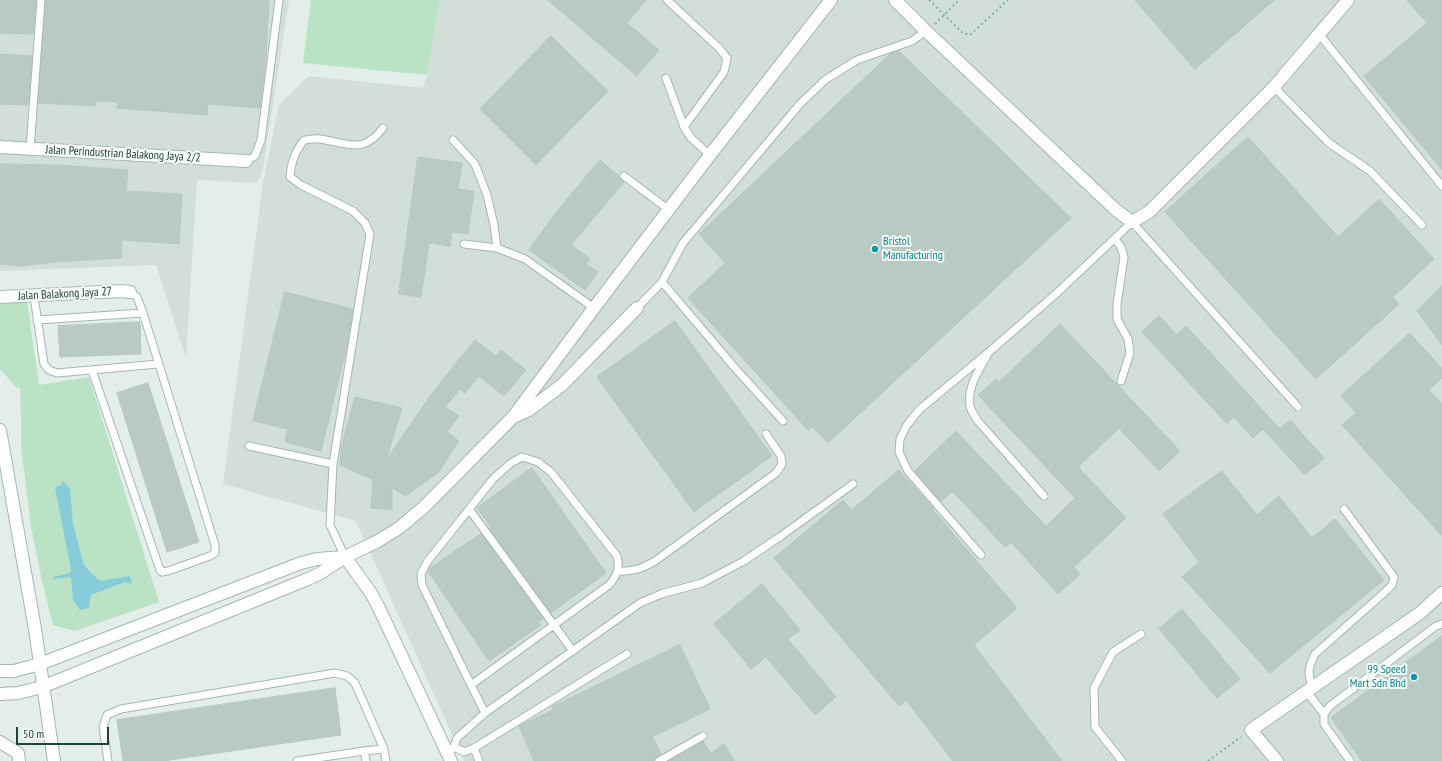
<!DOCTYPE html>
<html>
<head>
<meta charset="utf-8">
<style>
	body { margin:0 }
	#map { position:relative; width:1442px; height:761px; overflow:hidden; background:#e3eee9; font-family:"PT Sans Narrow",sans-serif }
	canvas { display:block }
	.scale { position:absolute; left:16px; top:727px; width:93px; height:18px; box-sizing:border-box; border:2px solid #204239; border-top:0; padding-left:5px; font-size:12px; line-height:14px; white-space:nowrap; color:#204239; -webkit-text-stroke:3px #f4faf7; paint-order:stroke }
</style>
</head>
<body>
<div id="map">
<canvas width="1442" height="761"></canvas>
<div class="scale">50 m</div>
</div>
<script>
const g = document.querySelector('canvas').getContext('2d');
g.lineJoin = 'round';
function fillPath(path, color) { g.fillStyle = color; g.fill(path, 'evenodd'); }
function stroke(path, color, width, dash) { g.strokeStyle = color; g.lineWidth = width; g.lineCap = dash ? 'butt' : 'round'; g.setLineDash(dash || []); g.stroke(path); }
function write(font, color, halo, rows, align = 'center') {
  g.font = font + ' "PT Sans Narrow",sans-serif'; g.lineWidth = 4; g.setLineDash([]); g.textBaseline = 'middle'; g.strokeStyle = halo; g.fillStyle = color; for (const [text, x, y, turn = 0] of rows) {
    g.save(); g.translate(x, y); g.rotate((+turn || 0) * Math.PI / 180); g.textAlign = isNaN(turn) ? turn : align; if (halo) g.strokeText(text, 0, 0); g.fillText(text, 0, 0); g.restore();
  }
}
fillPath(new Path2D(`
	M0,0H289L263,169L257,183L197,180L186,358L156,265L0,271Z
	M440,0H1442V761H464L356,521L223,484L263,183L279,105L309,76L423,88L427,75Z`), '#d1dfd8');
fillPath(new Path2D(`
	M311,0H440L427,75L303,63Z
	M27,301L39,385L89,377L159,602L75,631L53,625L41,576L31,526L21,447V417L20,388L16,387L0,369V304Z`), '#bae2c5');
fillPath(new Path2D(`
	M63,481L70,489L73,524L84,565L93,575L101,581L130,576L132,584L125,582L91,595L89,608L80,610L73,600L71,577L53,579V577L70,573L71,570L55,487L61,485Z`), '#86ccd9');
const building = new Path2D(`
	M0,0H36L33,34L0,33Z
	M46,0H269L266,57L260,108L208,104L207,115L117,108L118,102L95,101V106L38,103Z
	M548,0H646L627,23L659,50L637,76Z
	M1135,0H1274L1195,69Z
	M1407,0H1442V170L1364,76L1427,23Z
	M551,36L608,91L536,165L480,109Z
	M899,51L1071,218L828,443L813,427L808,430L688,298L725,263L699,234L890,54Z
	M0,54L32,56L28,103H27V105L0,104Z
	M1248,137L1338,237L1379,199L1434,259L1393,297L1399,304L1316,379L1165,212Z
	M418,157L462,163L458,189L474,191L468,234L452,232L450,246L429,243L421,297L399,294Z
	M600,160L619,176L624,182L571,245L590,259L586,264L598,272L585,290L529,250L554,215Z
	M0,164L58,165L128,170L126,191L182,194L179,244L122,240L121,258L54,262L21,266L0,264Z
	M1442,286V345L1417,311Z
	M285,292L353,309L346,350L321,451L285,442L288,429L253,421Z
	M1159,316L1177,335L1186,326L1280,429L1290,420L1324,458L1305,475L1263,429L1253,438L1234,417L1227,424L1142,332Z
	M675,321L772,456L694,512L597,377Z
	M140,322L141,354L60,357L58,326Z
	M1060,324L1180,451L1159,471L1119,428L1078,467L1126,518L1074,567L1080,574L1058,594L1011,542L1005,547L952,491L941,502L915,471L956,431L1046,526L1075,498L978,395L996,379L999,382Z
	M1410,333L1442,369V378L1429,390L1442,404V536L1342,425L1356,413L1341,396Z
	M475,340L496,356L501,350L526,370L504,396L479,376L465,393L460,389L445,407L459,416L447,432L459,441L438,473L406,496L392,488V510L371,508L373,480L340,465L341,449L355,397L402,408L386,460L433,392Z
	M148,383L199,542L167,552L117,393Z
	M532,468L606,573L551,613L489,528L491,527L477,508Z
	M899,470L934,509L933,510L1017,608L974,645L1062,761H953L906,700L899,706L774,558L843,500L851,510Z
	M1222,471L1257,515L1279,496L1312,538L1335,519L1384,580L1270,673L1182,577L1199,562L1163,514Z
	M481,534L543,618L538,622L541,625L489,661L428,571L429,569Z
	M762,584L800,630L788,639L836,697L815,715L766,657L751,669L714,624Z
	M1182,609L1240,679L1217,698L1159,629Z
	M1442,636V761H1362L1331,718Z
	M680,645L710,709L652,737L661,754L655,758L654,761H534L519,726L553,710L552,707Z
	M335,688L341,735L163,761H123L117,720Z
	M703,741L711,753L724,744L735,761H669Z`);
fillPath(building, '#b8cac2');
stroke(building, '#b5c9c1', 1);
const service = new Path2D(`
	M667,0L719,48L727,58L724,72L684,127
	M1319,34L1442,186
	M666,78L684,127L691,138L710,155
	M1274,87L1329,143L1370,171L1422,225
	M453,140L475,164L487,195L494,225L497,248
	M30,149L41,0
	M246,161L255,156L261,140L279,0
	M624,176L669,210
	M1115,239L1121,247L1124,257L1117,304V319L1128,339L1130,353L1121,381
	M464,244L497,248L525,259L594,308
	M662,282L683,243L800,104L825,80L857,60L912,41L926,31
	M34,296L44,364L49,370L57,373L158,364
	M637,308L662,282L735,368L783,421
	M37,320L143,313
	M987,356C978,371 967,388 970,406C971,411 975,416 977,420L1044,496
	M92,370L160,570L162,572L168,571L210,556L215,553V545L143,313L137,297L130,292
	M249,446L333,464
	M469,509L573,651
	M981,555L908,471L899,452L900,439L907,425L920,409L989,352L1058,292L1132,222L1298,407
	M345,557L330,525L333,464L370,234L365,223L353,211L301,185L290,177C291,162 295,152 304,140C309,140 315,138 320,139C347,143 363,155 383,128
	M618,571C633,572 643,568 655,561L776,473L782,464L781,456L766,434
	M471,685L422,585L421,574L427,562L493,479L511,463L522,457L538,462L551,472L617,556C620,568 617,576 609,585L471,685L485,713
	M1313,688C1307,673 1308,668 1315,654L1385,592L1392,585L1394,577L1344,509
	M1307,692L1324,714V724L1350,761
	M1324,714L1330,706L1436,626L1442,624
	M454,747L457,738L485,713L640,603L661,594L702,583L744,561L781,536L853,484
	M474,748L479,761
	M451,750L454,747L464,752L474,748L627,654
	M364,751L366,761
	M108,761L103,727L107,715L121,709L335,673L347,676L355,683L384,749L386,761
	M297,761L364,751L384,749
	M659,761L703,736
	M1122,761L1095,727L1094,688L1113,652L1141,634`);
const minor = new Path2D(`
	M895,0L926,31L1116,210L1132,222L1149,212L1274,87L1348,0
	M0,147L246,161
	M0,297L122,291L130,292
	M513,417L529,410L563,384L637,308
	M0,430L35,629L54,761
	M0,742L18,753L19,761
	M451,761L379,608L371,593L345,557L378,541L399,528L424,507L513,417L594,308L710,155L831,0
	M1277,761L1251,730L1420,613L1442,593`);
const tertiary = new Path2D(`
	M0,671H14L40,664L301,563L317,559L344,557
	M0,694L18,693L42,687L308,579L319,574L345,557`);
stroke(service, '#a5b7b1', 9);
stroke(minor, '#a5b7b1', 14);
stroke(tertiary, '#a5b7b1', 14);
stroke(new Path2D(`
	M929,0L963,33L970,35L1008,0
	M935,24L959,0
	M1208,761L1241,737`), '#80b5a5', 2, [2, 3]);
stroke(service, '#fff', 7);
stroke(minor, '#fff', 12);
stroke(tertiary, '#fff', 12);
for (const [x, y, r, color] of [
	[875,249,4,"#0f9aa8"],
	[1414,677,4,"#0f9aa8"]
]) { const dot = new Path2D(); dot.arc(x, y, r, 0, 2 * Math.PI); g.fillStyle = color; g.fill(dot); stroke(dot, '#f4faf7', 1.5); }
write('12px', '#204239', '#f4faf7', [
	["Jalan Perindustrian Balakong Jaya 2/2",123,154,3],
	["Jalan Balakong Jaya 27",65,294,-3]
]);
write('12px', '#0d838f', '#f4faf7', [
	["Bristol",883,242],
	["Manufacturing",883,256],
	["99 Speed",1406,670,"right"],
	["Mart Sdn Bhd",1406,684,"right"]
], 'left');
</script>
</body>
</html>
